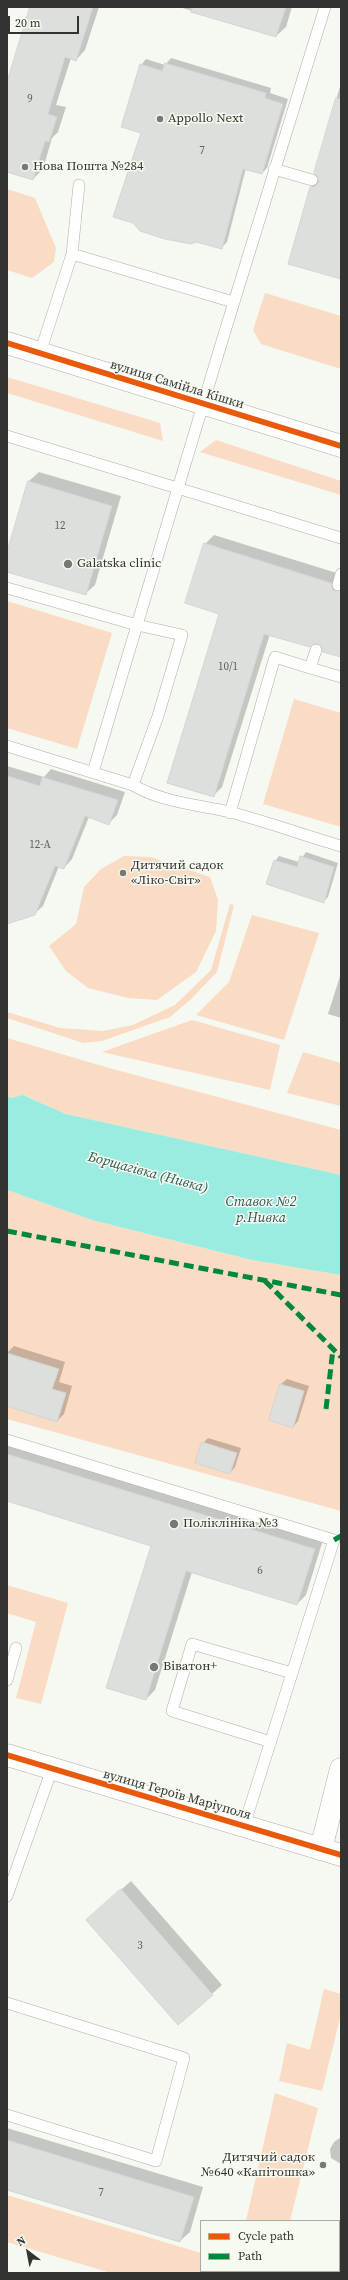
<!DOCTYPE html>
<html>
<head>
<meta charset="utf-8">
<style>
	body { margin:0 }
	#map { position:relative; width:348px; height:2280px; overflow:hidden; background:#f6f8f2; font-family:"Source Serif 4",serif }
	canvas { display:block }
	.frame { position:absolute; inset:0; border:8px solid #333431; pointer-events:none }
	.legend { position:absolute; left:200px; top:2220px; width:140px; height:52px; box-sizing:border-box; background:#f7faf0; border:1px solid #a9aba4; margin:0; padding:5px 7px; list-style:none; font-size:12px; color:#333431 }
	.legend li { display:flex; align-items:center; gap:8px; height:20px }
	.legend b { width:20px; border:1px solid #a9aba4 }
	.north { position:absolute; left:8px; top:2232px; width:40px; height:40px; -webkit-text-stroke:3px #f7faf0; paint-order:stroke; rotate:328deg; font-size:11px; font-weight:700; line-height:16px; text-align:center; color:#333431 }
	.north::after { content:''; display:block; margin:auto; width:14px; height:18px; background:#333431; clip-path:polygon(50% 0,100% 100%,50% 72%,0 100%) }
	.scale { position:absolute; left:8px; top:16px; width:71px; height:18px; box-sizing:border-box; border:2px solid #333431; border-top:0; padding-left:5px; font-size:12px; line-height:14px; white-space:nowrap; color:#333431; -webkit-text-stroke:3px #f7faf0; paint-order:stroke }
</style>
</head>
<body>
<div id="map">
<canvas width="348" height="2280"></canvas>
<div class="frame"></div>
<ul class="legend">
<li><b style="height:5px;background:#e8590c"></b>Cycle path</li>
<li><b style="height:5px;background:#00873e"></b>Path</li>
</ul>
<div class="north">N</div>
<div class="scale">20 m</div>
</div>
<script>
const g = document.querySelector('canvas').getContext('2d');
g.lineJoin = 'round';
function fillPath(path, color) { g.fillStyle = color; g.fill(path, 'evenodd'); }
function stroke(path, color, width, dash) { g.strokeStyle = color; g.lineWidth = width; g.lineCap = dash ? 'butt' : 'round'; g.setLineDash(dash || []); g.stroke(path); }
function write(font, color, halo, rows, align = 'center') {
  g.font = font + ' "Source Serif 4",serif'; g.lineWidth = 3; g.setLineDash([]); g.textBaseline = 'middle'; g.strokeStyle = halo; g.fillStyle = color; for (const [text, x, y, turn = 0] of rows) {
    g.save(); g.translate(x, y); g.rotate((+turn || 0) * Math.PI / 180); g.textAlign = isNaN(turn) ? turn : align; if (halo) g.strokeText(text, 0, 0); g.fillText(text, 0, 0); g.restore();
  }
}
fillPath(new Path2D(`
	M7,189L35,198L56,248L54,262L32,278L7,270Z
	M265,293L341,316V369L261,344L253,330Z
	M7,377L160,423L163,441L7,393Z
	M216,440L341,481V495L200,452Z
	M7,601L112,633L77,749L7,728Z
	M294,699L341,713V827L263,804Z
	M124,856L150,857L210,877L218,900L216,931L196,972L157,1000L128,998L88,988L66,971L49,946L76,924L84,887L101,869Z
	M230,904L234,905L217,972L190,1000L170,1017L102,1041L83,1043L7,1018V1012L60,1028L103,1031L133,1025L175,1005L211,970Z
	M252,915L319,933L284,1040L196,1015L229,982Z
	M192,1020L280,1045L270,1090L102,1052Z
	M7,1038L109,1068L341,1130V1175L66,1114L24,1095L11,1098L7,1096Z
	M303,1052L341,1063V1106L287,1093Z
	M7,1190L92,1220L252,1260L341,1275V1511L7,1419Z
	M7,1585L68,1603L41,1704L16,1698L36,1622L7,1613Z
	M324,1989L341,1994V2014L322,2091L279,2081L287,2043L310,2050Z
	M275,2093L318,2108L290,2221H246Z
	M7,2195L201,2253V2271H204L203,2273H111L7,2242Z
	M235,2271H278V2273H235Z`), '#fadbc3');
fillPath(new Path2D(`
	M23,1095L66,1114L341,1175V1275L252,1260L92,1220L7,1190V1096L11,1098Z`), '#9aebe0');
fillPath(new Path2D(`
	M31,7H99L85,50L76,60L71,58L56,105L66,107L58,132L52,138L43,169L33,179L7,171V83Z
	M179,7H292L286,27L276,36Z
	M171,58L271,88L270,93L288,99L267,168L262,173L246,168L227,242L221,248L142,133L141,65L146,59L165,65Z
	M341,83V278L311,187L320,179L315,173Z
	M39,472L121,496L95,585L85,594L7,571V556L29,481Z
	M214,535L340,574L341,656L318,642L270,634L222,787L213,796L221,613L205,544Z
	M7,766L44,777L51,769L125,792L117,815L108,824L89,817L72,859L64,868L59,866L43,906L34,914L7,921Z
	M306,852L338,863L328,897L324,901L275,861L279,856L299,862Z
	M341,973V1018L328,1014Z
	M14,1346L65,1362L59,1382L72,1386L64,1414L57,1421L7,1405V1353Z
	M287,1379L309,1386L298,1421L293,1427L281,1384Z
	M208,1438L241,1448L235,1467L230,1473L203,1443Z
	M7,1442L323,1540L306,1595L297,1604L192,1572L155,1690L146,1699L152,1545L7,1500Z
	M131,1881L222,1985L178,2024L87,1920Z
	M7,2128L203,2187L190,2232L180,2241L7,2189Z
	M341,2137V2164L331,2158L330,2149L334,2142Z
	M315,2271H339L340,2273H314Z`), '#0003');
const building = new Path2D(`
	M30,7H93L76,61L65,57L48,114L57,117L49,142L45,141L33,180L7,172V82Z
	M192,7H286L276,37L191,12Z
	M165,63L266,93L265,98L283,104L262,174L243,169L222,249L196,242L191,244L165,239L140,231L133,223L113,217L141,133L121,127L140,64L162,71Z
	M336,98L341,99V279L288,264L310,187H314L319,182V178L314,173Z
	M28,481L112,506L86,595L7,572V552Z
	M204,543L331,583L333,590L341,591V657L323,652L321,646L318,643L312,645L310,647L264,634L214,797L167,783L219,614L185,603Z
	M7,776L40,786L42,777L118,800L109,825L85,816L64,869L55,866L35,915L7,924Z
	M300,856L334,867L324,903L266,884L274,860L297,867Z
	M7,1353L59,1369L52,1389L66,1393L57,1422L7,1406Z
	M280,1384L304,1391L293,1428L269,1420Z
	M202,1442L237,1453L230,1474L195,1463Z
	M7,1454L315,1549L297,1605L186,1571L146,1700L106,1688L151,1546L7,1501Z
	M121,1889L213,1995L178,2025L86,1920Z
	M7,2140L194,2197L180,2242L7,2190Z`);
fillPath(building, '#dcdfdb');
stroke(building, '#d3d5d2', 1);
const service = new Path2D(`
	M274,169L312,180
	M72,254L79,185
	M40,353L72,254L233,302
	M7,436L341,538
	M338,585L341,574
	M7,588L137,625L182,635L158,716L133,785
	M310,668L341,677
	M7,746L133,785C161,802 198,805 230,812C267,822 304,835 341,846
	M93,772L222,341L325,7
	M230,813L275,657L310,668L316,650
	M7,1440L334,1540L244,1826
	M7,1680L16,1648
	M271,1742L172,1711L192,1644L292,1673
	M7,1896L52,1769
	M7,2003L184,2058L156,2161L7,2115`);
const minor = new Path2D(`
	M321,1849L341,1769`);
const tertiary = new Path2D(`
	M7,343L341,446
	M7,1755L341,1855`);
stroke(service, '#aeafab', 12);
stroke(minor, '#aeafab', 23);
stroke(tertiary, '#aeafab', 23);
stroke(service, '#fefefd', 11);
stroke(minor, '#fefefd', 22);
stroke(tertiary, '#fefefd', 22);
stroke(new Path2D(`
	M7,1231L341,1295
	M265,1281L341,1357
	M326,1409L333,1349
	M334,1540L341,1536`), '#00873e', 5, [10, 5]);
stroke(new Path2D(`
	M7,343L341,446
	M7,1755L341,1855`), '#e8590c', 6);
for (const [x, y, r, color] of [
	[160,119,4,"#777975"],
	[25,167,4,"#777975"],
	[68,564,5,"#777975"],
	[123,873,4,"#777975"],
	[174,1524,5,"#777975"],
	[154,1667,5,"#777975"],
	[323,2165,4,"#777975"]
]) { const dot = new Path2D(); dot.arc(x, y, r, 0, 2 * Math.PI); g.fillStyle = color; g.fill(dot); stroke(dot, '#f7faf0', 1.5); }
write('11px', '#5f605d', null, [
	["9",30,99],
	["7",202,151],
	["12",60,526],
	["10/1",228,667],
	["12-А",40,845],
	["6",260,1571],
	["3",140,1946],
	["7",101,2193]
]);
write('13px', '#333431', '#f7faf0', [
	["Appollo Next",168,119],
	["Нова Пошта №284",33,167],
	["Galatska clinic",77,564],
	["Дитячий садок",131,866],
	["«Ліко-Світ»",131,881],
	["Поліклініка №3",183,1524],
	["Віватон+",163,1667],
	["Дитячий садок",315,2158,"right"],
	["№640 «Капітошка»",315,2173,"right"]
], 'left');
write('13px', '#333431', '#f7faf0', [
	["вулиця Самійла Кішки",177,385,17],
	["вулиця Героїв Маріуполя",177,1795,16]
]);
write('italic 14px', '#285954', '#f7faf0', [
	["Борщагівка (Нивка)",148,1173,15],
	["Ставок №2",261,1202],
	["р.Нивка",261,1218]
]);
</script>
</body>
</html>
